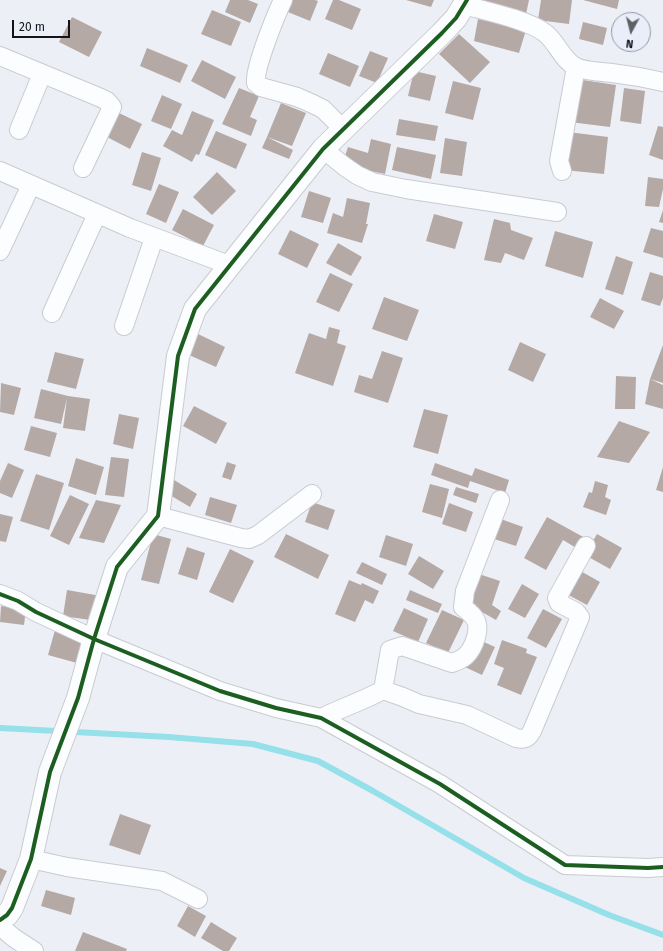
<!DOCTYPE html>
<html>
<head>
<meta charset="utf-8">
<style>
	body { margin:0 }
	#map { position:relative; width:663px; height:951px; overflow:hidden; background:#edeff6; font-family:"Fira Sans",sans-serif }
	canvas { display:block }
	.north { position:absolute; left:611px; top:12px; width:40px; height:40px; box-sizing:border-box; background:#e9eefa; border:1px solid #9397a0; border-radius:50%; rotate:187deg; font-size:11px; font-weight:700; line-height:16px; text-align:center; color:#121418 }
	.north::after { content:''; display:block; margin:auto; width:14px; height:18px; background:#5f6166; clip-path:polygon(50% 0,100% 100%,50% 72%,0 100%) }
	.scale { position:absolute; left:12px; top:20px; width:58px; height:18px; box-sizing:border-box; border:2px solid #121418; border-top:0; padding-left:5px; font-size:12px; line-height:14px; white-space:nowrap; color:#121418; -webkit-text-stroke:3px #e9eefa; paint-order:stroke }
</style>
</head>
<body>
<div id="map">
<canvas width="663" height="951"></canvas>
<div class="north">N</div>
<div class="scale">20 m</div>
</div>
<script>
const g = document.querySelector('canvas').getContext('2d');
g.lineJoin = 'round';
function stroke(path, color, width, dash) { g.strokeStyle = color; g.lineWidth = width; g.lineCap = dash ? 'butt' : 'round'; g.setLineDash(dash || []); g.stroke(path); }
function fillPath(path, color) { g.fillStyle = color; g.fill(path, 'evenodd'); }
stroke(new Path2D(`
	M0,728L169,737L253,744L318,761L373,791L524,878L609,915L663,935`), '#95e0e9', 6);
fillPath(new Path2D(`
	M230,0H248L258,4L250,23L225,12Z
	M287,0H315L318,1L310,21L283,10Z
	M333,0H339L361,9L352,30L325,19Z
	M406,0H434L431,7Z
	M481,0H529L526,14L480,3Z
	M541,0H572L569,24L538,20Z
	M583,0H619L617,9Z
	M212,10L241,22L231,46L201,34Z
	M72,17L102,32L89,57L59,42Z
	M478,19L526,30L519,53L474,41Z
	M583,22L607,28L603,45L579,39Z
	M459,34L490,62L470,83L439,54Z
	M147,48L188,65L180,83L140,66Z
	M370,51L388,58L377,83L359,76Z
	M328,53L359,66L350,87L319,74Z
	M202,60L236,77L225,99L191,81Z
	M414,71L436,76L430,101L408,96Z
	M576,79L616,85L610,127L570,122Z
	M453,81L481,88L473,120L445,113Z
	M239,88L259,96L250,117L257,120L251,136L222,124Z
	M624,88L645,91L641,124L620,121Z
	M162,95L182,104L171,129L151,121Z
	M281,103L306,113L292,146L267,137Z
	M192,111L214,120L199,155L196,154L192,162L163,146L172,130L182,135Z
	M119,113L142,124L130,149L107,137Z
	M399,119L438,126L435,141L396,135Z
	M658,126L663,127V160L649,155Z
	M216,131L247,144L236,169L205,155Z
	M568,132L608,137L604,174L564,170Z
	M267,137L293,150L289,159L262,148Z
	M445,138L467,142L462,176L440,173Z
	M371,139L391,144L385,174L365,170L343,162L348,147L368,153Z
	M397,147L436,155L431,179L392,170Z
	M142,152L161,158L151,191L132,185Z
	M217,172L236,191L212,215L193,197Z
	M648,177L663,179V189L659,207L645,206Z
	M159,184L179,192L166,223L146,214Z
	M309,191L331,198L323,223L301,217Z
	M347,198L370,203L366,224H368L362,243L327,233L333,213L343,217Z
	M183,209L214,225L203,246L172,230Z
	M663,210V223L659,222Z
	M434,214L463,222L455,249L426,241Z
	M494,219L510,223L511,230L533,238L524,260L505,253L501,263L484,260Z
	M651,228L663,231V258L643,252Z
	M290,230L319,244L307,268L278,254Z
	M555,231L593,242L583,278L545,266Z
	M338,243L362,257L351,276L326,263Z
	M616,256L633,262L623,295L605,289Z
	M650,272L663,276V298L660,306L641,300Z
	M330,273L353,284L339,312L316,302Z
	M384,297L419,310L407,341L372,329Z
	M600,298L624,311L614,329L590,317Z
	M329,327L340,330L337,343L346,346L333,386L295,373L309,333L326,339Z
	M198,334L225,347L216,367L189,355Z
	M520,342L546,354L533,382L508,370Z
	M663,345V383L650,379Z
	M382,351L403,358L388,403L354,392L359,375L372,379Z
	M55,352L84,359L76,389L47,382Z
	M616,376L636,377L635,409H615Z
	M650,379L663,385V409L645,404Z
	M1,383L21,388L14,415L0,412Z
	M41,389L68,396L90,399L85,431L63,428L67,398L61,424L34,418Z
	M194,406L227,423L216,444L183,426Z
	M424,409L448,415L438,454L413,447Z
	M119,414L139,418L133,449L113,444Z
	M619,421L650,432L629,463L597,457Z
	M31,426L57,433L50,457L24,450Z
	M111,457L129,459L124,497L105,495Z
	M76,458L104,467L96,495L68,486Z
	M227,462L236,465L231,480L222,477Z
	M8,463L24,470L12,498L0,493V481Z
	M435,463L472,476L475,468L509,480L505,493L470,481L468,488L431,475Z
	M663,467V492L656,490Z
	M36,474L64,483L49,530L20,521Z
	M166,475L197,494L190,507L158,488Z
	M595,481L608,485L605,497L611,500L606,515L583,507L589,492L592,493Z
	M430,484L449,489L442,518L422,512Z
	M456,487L479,494L476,503L453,495Z
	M70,495L89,504L69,545L50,536Z
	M210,497L237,505L231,523L205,515Z
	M96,500L121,505L104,543L79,538Z
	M312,502L335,510L328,530L305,522Z
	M449,503L473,512L466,532L442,524Z
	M0,514L13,517L6,542L0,541Z
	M547,517L585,538L578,549L563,540L546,570L524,558Z
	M498,518L523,527L516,546L491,538Z
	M153,534L171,539L159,584L141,580Z
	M286,534L329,555L318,579L274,557Z
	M597,534L622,548L610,569L585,555Z
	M386,535L413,544L406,566L379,557Z
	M187,547L205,553L197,580L178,574Z
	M230,549L254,561L233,603L209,592Z
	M419,556L444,571L433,589L408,574Z
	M362,562L387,574L382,585L356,573Z
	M577,569L600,582L587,605L563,592Z
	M479,574L500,581L492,605L501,611L496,620L482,612L468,608Z
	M349,580L361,585L362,583L379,591L373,604L365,600L355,622L335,614Z
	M522,584L539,594L525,618L508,609Z
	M67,590L101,596L97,621L63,616Z
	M410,590L442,604L438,613L406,600Z
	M1,606L26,609L24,625L0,622Z
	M404,608L428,619L418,642L393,631Z
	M543,609L562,619L546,648L527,638Z
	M442,610L464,620L448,653L426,643Z
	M55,630L84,638L77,663L48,655Z
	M477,639L495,647L482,675L465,667Z
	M502,640L527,649L526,653L537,657L521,695L497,685L504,668L494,664Z
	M120,814L151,825L140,855L109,845Z
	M0,868L7,871L0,886Z
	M46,890L75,898L71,915L41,906Z
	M188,906L206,916L195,937L177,926Z
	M211,922L237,938L229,951H223L201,938Z
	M83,932L127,949L126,951H75Z`), '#b4a9a4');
const minor = new Path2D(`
	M283,0C276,15 254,68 256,83L261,87L297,97L313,104L323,109L343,129
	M464,5C485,11 529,20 545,33C557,42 562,60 576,67C584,71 602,72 612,73C629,75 646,78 663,82
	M0,56L101,98L107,101L112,107L83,168
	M19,130L42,74
	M323,149L344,166L357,175L372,182L406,189L557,212
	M0,171L130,228L229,265
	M562,171L559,161L576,67
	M0,251L31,185
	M52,313L97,214
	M124,326L154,238
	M158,516L241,538L249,539L258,535L312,494
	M0,594L18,601L36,612L94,639L220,691L276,708L321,718L440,784L565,865L648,868L663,867
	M383,690L390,650L402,646L452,663C455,662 460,660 463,658C472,652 479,635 477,624C476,617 468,611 463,607L465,591L500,500
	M321,718C341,708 363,701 383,690L403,697L419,704L467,715L516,738C525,740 528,738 532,731L580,617L576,612L559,603L557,598L586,546
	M31,859L67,867L162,881L198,899
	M0,926L14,938L34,951`);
const tertiary = new Path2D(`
	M0,920L7,915L12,908L31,859L50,772L78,698L94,639L117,567L158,516L178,356L195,309L323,149L442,33L456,18L467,0`);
stroke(minor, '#c9cbd1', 20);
stroke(tertiary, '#c9cbd1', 24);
stroke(minor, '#fcfdfe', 18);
stroke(tertiary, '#fcfdfe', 22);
stroke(new Path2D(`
	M0,594L18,601L36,612L94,639L220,691L276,708L321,718L440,784L565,865L648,868L663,867
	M0,920L7,915L12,908L31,859L50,772L78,698L94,639L117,567L158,516L178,356L195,309L323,149L442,33L456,18L467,0`), '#1b5e20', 4);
</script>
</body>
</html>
